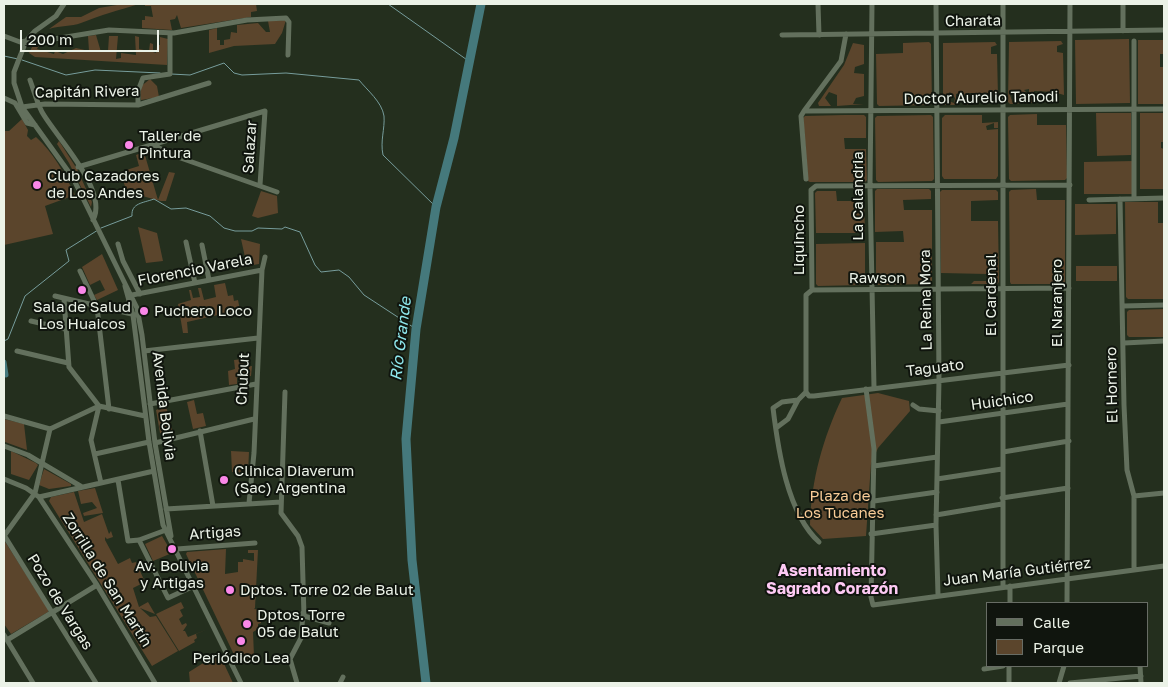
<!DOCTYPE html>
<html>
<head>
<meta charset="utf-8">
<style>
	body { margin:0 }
	#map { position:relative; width:1168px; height:687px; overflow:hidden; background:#242f1e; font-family:"Golos Text",sans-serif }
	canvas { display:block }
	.frame { position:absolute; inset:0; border:5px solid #ebf2e7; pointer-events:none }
	.legend { position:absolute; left:986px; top:602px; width:162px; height:65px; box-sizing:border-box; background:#10150e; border:1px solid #686d65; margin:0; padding:6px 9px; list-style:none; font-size:15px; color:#ebf2e7 }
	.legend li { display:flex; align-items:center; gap:10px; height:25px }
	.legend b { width:25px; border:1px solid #686d65 }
	.scale { position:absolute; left:20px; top:30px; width:139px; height:22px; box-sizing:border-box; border:2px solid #ebf2e7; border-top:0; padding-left:6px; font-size:15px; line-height:18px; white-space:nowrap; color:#ebf2e7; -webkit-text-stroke:4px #10150e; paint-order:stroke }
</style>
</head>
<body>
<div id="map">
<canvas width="1168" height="687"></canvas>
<div class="frame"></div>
<ul class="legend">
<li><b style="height:6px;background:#63705d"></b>Calle</li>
<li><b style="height:14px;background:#5b452c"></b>Parque</li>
</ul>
<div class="scale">200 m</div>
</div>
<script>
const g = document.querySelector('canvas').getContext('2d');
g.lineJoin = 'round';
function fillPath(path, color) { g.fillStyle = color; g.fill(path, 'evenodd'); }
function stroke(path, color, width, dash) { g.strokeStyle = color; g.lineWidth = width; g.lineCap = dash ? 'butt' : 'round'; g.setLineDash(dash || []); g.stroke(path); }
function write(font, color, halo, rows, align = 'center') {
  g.font = font + ' "Golos Text",sans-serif'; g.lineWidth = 4; g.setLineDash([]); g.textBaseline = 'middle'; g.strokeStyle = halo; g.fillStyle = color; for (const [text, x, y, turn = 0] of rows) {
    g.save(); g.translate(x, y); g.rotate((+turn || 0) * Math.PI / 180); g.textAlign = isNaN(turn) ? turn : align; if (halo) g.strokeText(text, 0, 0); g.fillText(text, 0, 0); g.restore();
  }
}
fillPath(new Path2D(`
	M123,4H139C119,10 101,15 81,23C71,27 61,25 49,29L66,17H81L99,8Z
	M145,4H256L257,11L251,12V17L181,28L177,15L175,19L170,20L172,30L142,28V20H145V16L153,17L151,6H145Z
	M286,20L282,33L275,44L234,46L209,53V30L217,28V40H220V45H224V40L230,39L231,32L237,33V25L258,23L266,32H270L268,21Z
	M96,35L101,52L108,51L109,36H118L116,59L121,58V53L136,55L135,36L139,37V49L149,51L150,43L153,44V52L156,53L157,45H160V37L168,39L167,65L35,57L29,53L34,43L42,40L37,49L54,54L55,51L63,54L76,48L89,51L88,36Z
	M1129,39L1130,103L1076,104L1075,40Z
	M1138,40H1164V54H1160V67H1164V104H1138Z
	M1061,41L1063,44L1057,46V52L1063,53L1064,95L1057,93L1056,89L1055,92L1034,91V103H1029V89L1024,90L1026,92H1022V103L1015,104V100L1020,101L1021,97L1016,91L1010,95L1013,104H1010L1008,102L1009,42Z
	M929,42L931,44L932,103L930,105L879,106L877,104L876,54L903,53V43Z
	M995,42L997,45L991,47V54H997L998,96L991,95V91L989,93H968V105H963V91H958L960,93L956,94V105H950L949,101L954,103L955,98L950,92L945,97L947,105H945L943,103V43Z
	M853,43L864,45V64L855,67L854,73L864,74V96L856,98L853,104H864L837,106V95L829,92L825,98L831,106H819L818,103L844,65Z
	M150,79L157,86L159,97L141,100L140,87Z
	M1096,113H1131V155L1097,156Z
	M1140,113H1164V142H1161V148L1164,149V189H1140Z
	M1037,114V125H1066L1067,178L1065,180L1011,181L1009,179L1008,117L1010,115Z
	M844,115H864L866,117V138H844L845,149H866L867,180L865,182H810L808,181L803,118L805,116Z
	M931,115L933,117L934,179L932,181L878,182L876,180L875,118L877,116Z
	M945,115H982V123L998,122V128H994V123L986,126L987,130L998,129V176L996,179H944L942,176V118Z
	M22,119L28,130L27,136L31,140L36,137C53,152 65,174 75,195L45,206L53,234L4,245V131H9Z
	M59,141L77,169L92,202L91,207L69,163L57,144Z
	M144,152L158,200L169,172L175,173L166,201H161L127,192L120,172L139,166L136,155Z
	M1134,161V194H1084V162Z
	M877,189H929L931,191V199L903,200L904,210H932V282L930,284L878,285L876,283V242H904L903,231L875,232V191Z
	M1036,189L1037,200H1065V282L1063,284H1011L1010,282L1009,192L1011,190Z
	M942,190H996L998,192V200L971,201V221H998L999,282L997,284H971L974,281H989V275L987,274L941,273L940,192Z
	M261,191L277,196L278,213L258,218L252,216Z
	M817,191H836L837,201H864L865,233H816L815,193Z
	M1125,202H1158V223H1164V299H1128L1126,297Z
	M1075,204H1116V234L1075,235Z
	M138,227L157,233L163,261L146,263Z
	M241,239L260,244L259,264L247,266Z
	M865,243V283L863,285L818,286L816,284V244Z
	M102,254L118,290L97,300L94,295L105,290L100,280L90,285L82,267Z
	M1076,266H1117V281H1076Z
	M225,283L228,296L233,295L234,301L238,300L240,310L187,322L188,333H183L178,304L191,300L189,290H191L193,298L200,297L198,288H201L204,300L216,297L214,285Z
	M1164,309V337H1129L1127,335V312L1129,310Z
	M243,359L244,367L252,366L251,376L237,378V384L229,385L228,371L235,369L234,360Z
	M878,393L909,401L910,411L878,448L871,464L866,536L823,539L810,525C811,480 823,438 842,398Z
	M194,400L197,414L203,413L206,426L193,429L187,402Z
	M166,406L173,433L163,435L160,433L156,410Z
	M4,419L24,424L27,450L5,442Z
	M11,451L36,463L38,465L29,480L11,474Z
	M231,451L249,452L248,473L232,472Z
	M44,469L71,484V486L49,489L39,485Z
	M95,488L103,513L84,516L83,513L97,508L92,502L81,504L78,491Z
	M74,492L84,522L102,514L109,534L111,531L113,537L107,539L105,537V540L118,564L130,558L132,563L136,562L145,582L133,588L139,607L148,602L155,614L140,608L150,617L156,616L178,651L152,666L49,501L51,497Z
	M162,536L172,553L153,561L145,544Z
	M4,540L48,609V612L11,634L4,624Z
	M226,549L225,574L238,572V562H243V559L254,561V553H248V550H258L255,608L254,609L261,610V623L258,624V629L253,632L254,656L238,663L186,554L187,552Z
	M181,602L184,608L180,610L183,616L179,619L182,625L186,623L187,625L183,631H185L188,637L208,629L196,634L197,638L194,640L195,642L179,651L156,614Z
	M219,653L233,683H190L189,672Z`), '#5b452c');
stroke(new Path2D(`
	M388,4L470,62
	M4,56L18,59
	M22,60L66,75L95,70L160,73
	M171,74L190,75L224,63L234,73L242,75L286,73L359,80C367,90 382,102 384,116C385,129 380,141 383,155L436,207
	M101,228L132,216C131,203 143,203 154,199L171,209L186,208L210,216L224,228L235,231H252L258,228L282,229L285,227L300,232L315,265L321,272L339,270L349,277L364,295L416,329
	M4,341L8,339L25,296L69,261L66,250L98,230`), '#779d9c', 1);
stroke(new Path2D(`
	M4,362L6,375`), '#45797c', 5);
stroke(new Path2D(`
	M426,683L412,560L406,439L416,329L436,207L454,138L481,4`), '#45797c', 9);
stroke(new Path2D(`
	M64,4L56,16L35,31L26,41L14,72V83L22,107L73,178L137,308L142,335L155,443L171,536
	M818,4L819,35
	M872,4L870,186L874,388
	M936,4L939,380L936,525L938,595
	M1123,4V31
	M782,35L1164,30
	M4,36L20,42L26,41
	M54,39L109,30L174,33L247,20L286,18L289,22L288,55
	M30,80C34,91 37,103 42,112C56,137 109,190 93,220
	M4,98L15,103L27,123L35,125
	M138,105V91L143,78L170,74V34
	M22,107L45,104L138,105L209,83
	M804,111L841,61L846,34
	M153,145L175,156L277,192
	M78,167L265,111L260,185
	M806,179L801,116L804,111L1164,109
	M1120,199L1124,405L1127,470L1134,496V570
	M1134,199V41
	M1089,200L1164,198
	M186,242L195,283
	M118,244L123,261L140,294
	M202,245L209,280
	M80,271L97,307L109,409
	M125,286L133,315L149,442L163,525L241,683
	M812,290L811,190L816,186L1070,185
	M132,295L262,270
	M55,296L136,315
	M64,299L69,367L99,406L91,440L101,483
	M1123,306L1164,305
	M31,321L65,329
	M1124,343L1164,341
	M17,351L68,363
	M144,351L258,338
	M866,389L874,449L871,597L873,605L1164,566
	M285,392L281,513L298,536L302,547L304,616L329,623
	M806,392V295L812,290L1069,288
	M806,392L809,396H814L1069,365
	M806,392L798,400L782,402L773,408C778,449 787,513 819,542
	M150,404L256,384
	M913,405L919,409L939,411
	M4,416L50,429L99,406L145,416
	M939,422L1068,404
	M776,428L788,419L798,400
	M200,431L213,506
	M155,443L254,419
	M4,446L28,455L82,487
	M1003,452L1069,441
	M95,454L149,442
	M874,466L937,457
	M4,479L26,488L39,497L97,585L155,683
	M937,479L1002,469
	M118,480L128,541L139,540L166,530
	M35,493L50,429
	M1134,496L1164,493
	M39,497L154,471
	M1002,498L1068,488
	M874,501L937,492
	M249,503L254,453L262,270L265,257
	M166,509L281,502
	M936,515L1002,504
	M871,534L936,525
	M4,535L96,683
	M4,536L35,493
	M139,540L168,598L194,586
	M177,549L255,543
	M1003,586V4
	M1010,603V586
	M1067,603L1070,4
	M4,635L33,683
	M7,640L97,585
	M1140,666L1141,683
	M984,669L1003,666
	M297,683L290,659L301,638L303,613
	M340,683L343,677
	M1009,683V666
	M1059,683L1064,666
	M1070,683L1141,676`), '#63705d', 5);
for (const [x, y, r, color] of [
	[129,145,5,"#fa87e8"],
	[37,185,5,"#fa87e8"],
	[82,290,5,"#fa87e8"],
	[144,311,5,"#fa87e8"],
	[224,480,5,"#fa87e8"],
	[172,549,5,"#fa87e8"],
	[230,590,5,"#fa87e8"],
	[247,624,5,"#fa87e8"],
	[241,641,5,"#fa87e8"]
]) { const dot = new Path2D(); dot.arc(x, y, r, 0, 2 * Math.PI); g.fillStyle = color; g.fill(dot); stroke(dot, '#10150e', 2); }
write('15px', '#ebf2e7', '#10150e', [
	["Charata",973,21,-1],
	["Capitán Rivera",87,92,-1],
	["Doctor Aurelio Tanodi",981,98,-1],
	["Salazar",250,147,-86],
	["La Calandria",858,196,-90],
	["Liquincho",799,240,-90],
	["Florencio Varela",195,270,-11],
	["Rawson",877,278],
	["El Cardenal",991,295,-90],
	["La Reina Mora",926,300,-91],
	["El Naranjero",1057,303,-90],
	["Taguato",935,368,-7],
	["Chubut",243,379,-87],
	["El Hornero",1112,385,-91],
	["Huichico",1002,401,-8],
	["Avenida Bolivia",164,406,83],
	["Artigas",215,533,-4],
	["Juan María Gutiérrez",1017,572,-7],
	["Zorrilla de San Martín",107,580,58],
	["Pozo de Vargas",60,602,58]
]);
write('15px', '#ebf2e7', '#10150e', [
	["Taller de",139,136],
	["Pintura",139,153],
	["Club Cazadores",47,176],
	["de Los Andes",47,193],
	["Sala de Salud",82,307,"center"],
	["Los Huaicos",82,324,"center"],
	["Puchero Loco",154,311],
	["Clinica Diaverum",234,471],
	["(Sac) Argentina",234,488],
	["Av. Bolivia",172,566,"center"],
	["y Artigas",172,583,"center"],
	["Dptos. Torre 02 de Balut",240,590],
	["Dptos. Torre",257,615],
	["05 de Balut",257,632],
	["Periódico Lea",241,658,"center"]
], 'left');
write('15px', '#f9cc97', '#10150e', [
	["Plaza de",840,496],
	["Los Tucanes",840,513]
]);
write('italic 16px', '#8ee7ec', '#10150e', [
	["Río Grande",401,339,-83]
]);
write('bold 16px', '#fecaf4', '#10150e', [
	["Asentamiento",832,571],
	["Sagrado Corazón",832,589]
]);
</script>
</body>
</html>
